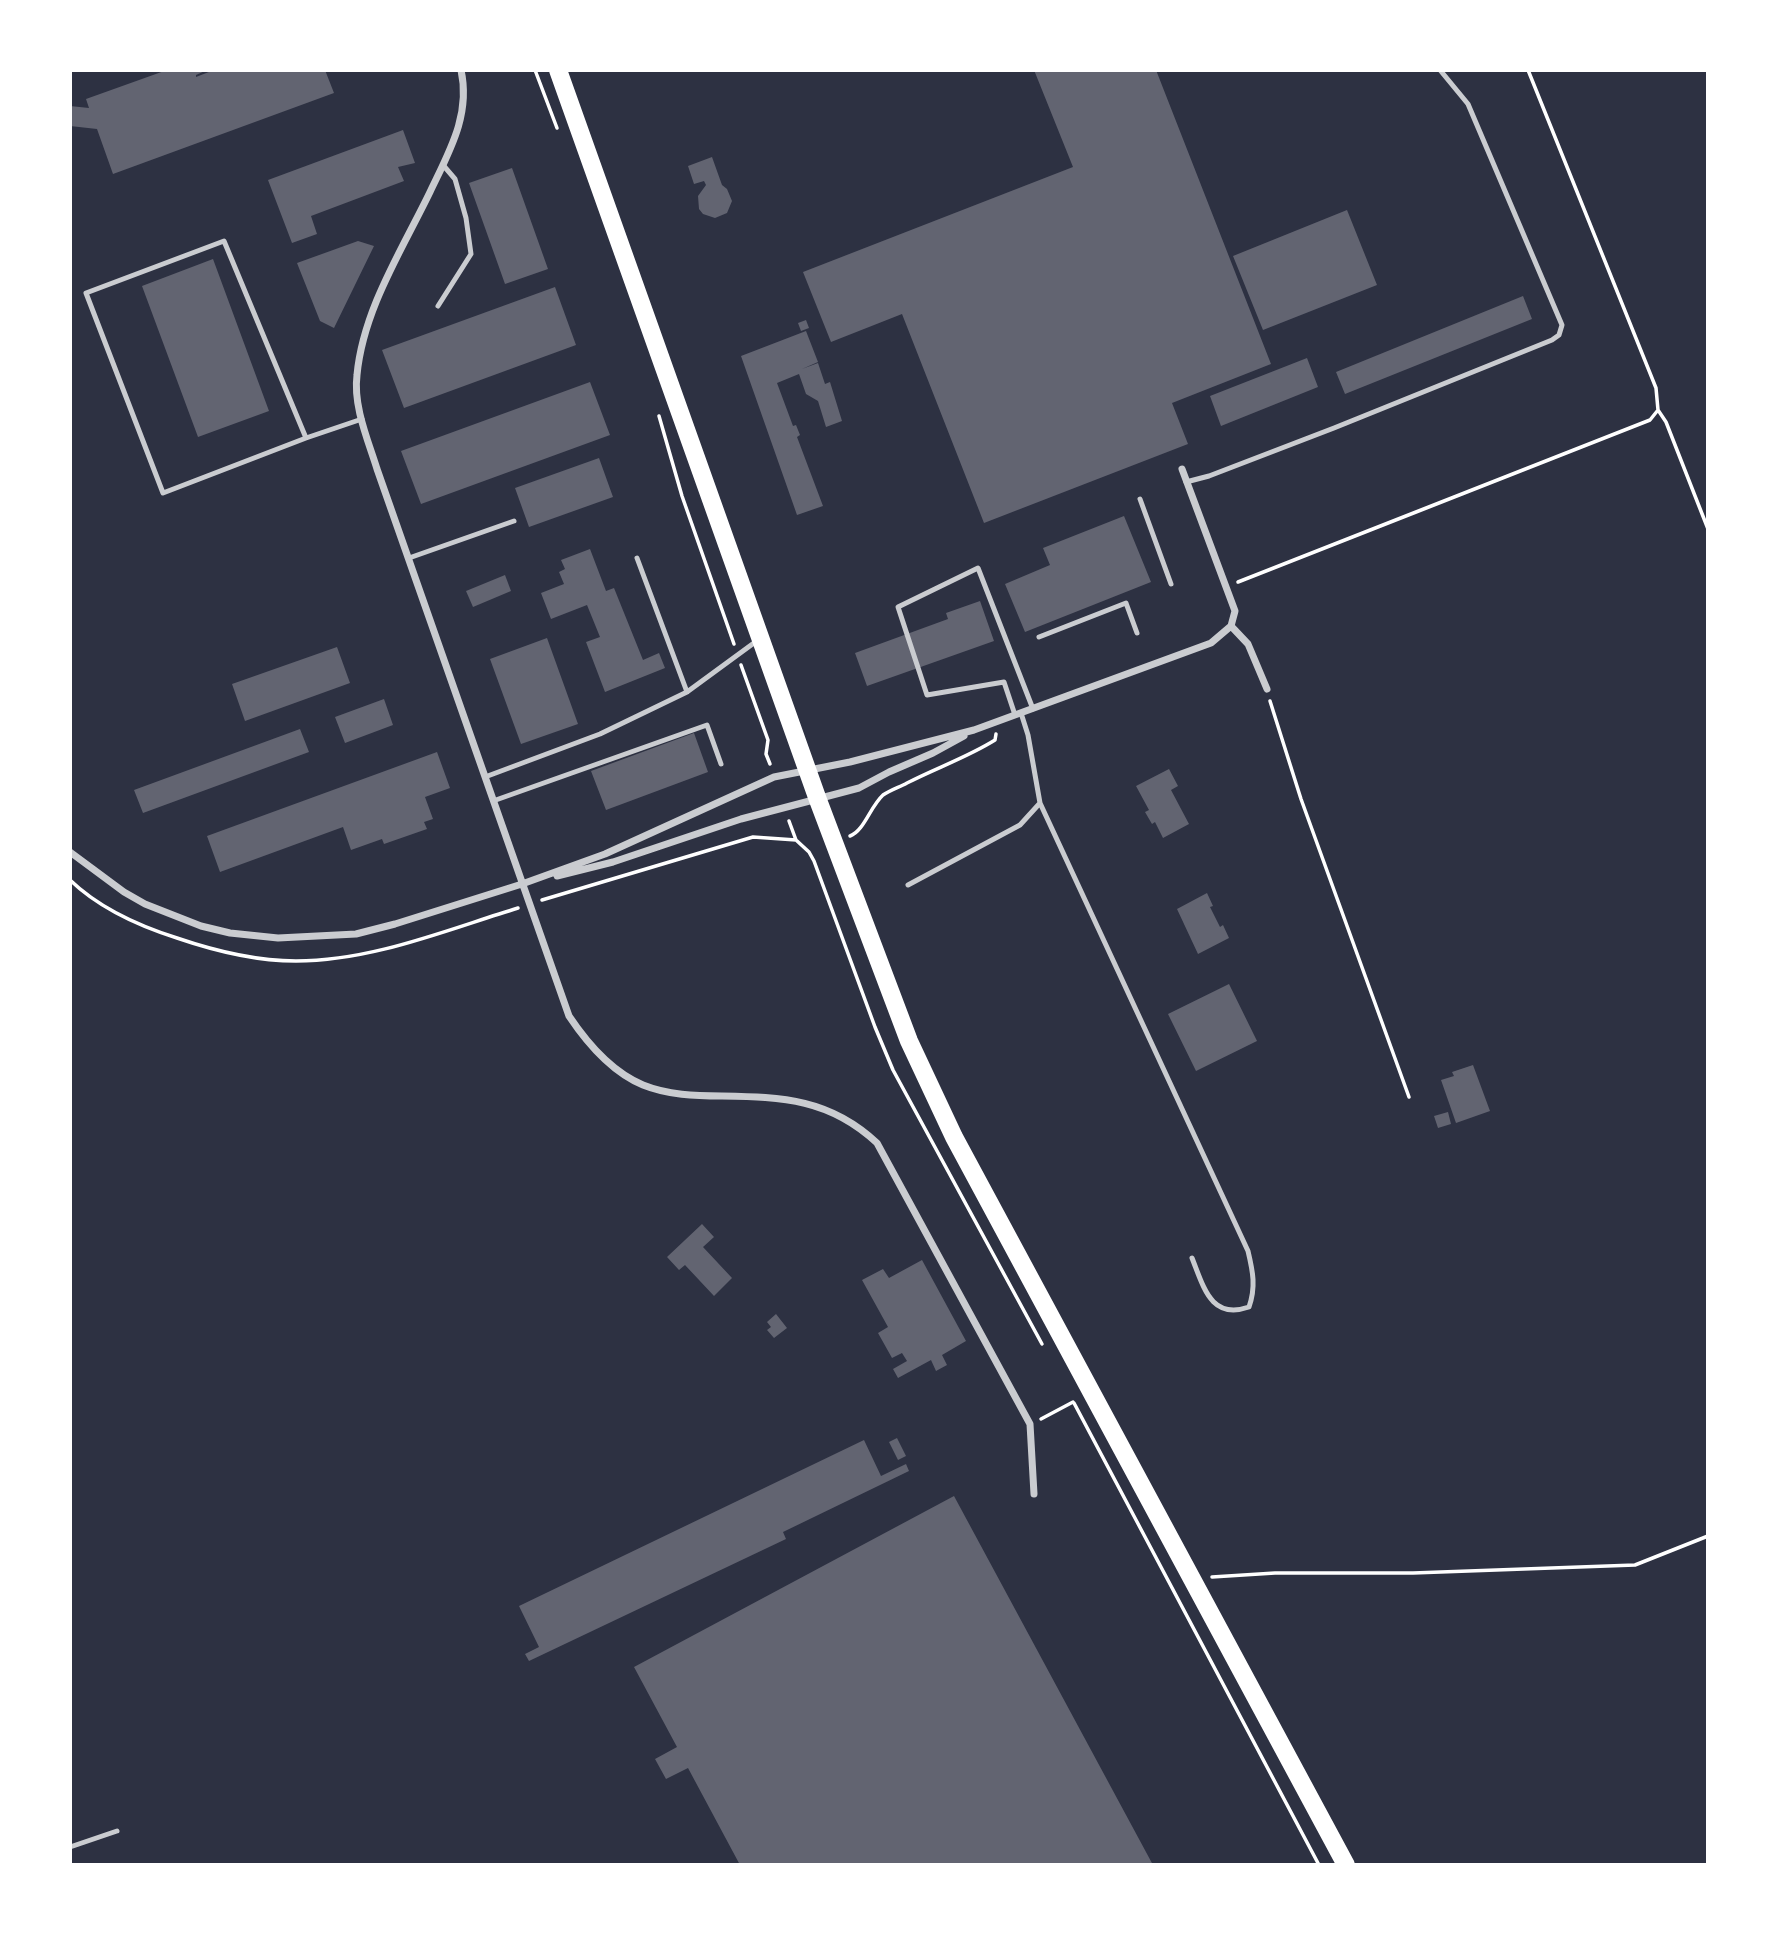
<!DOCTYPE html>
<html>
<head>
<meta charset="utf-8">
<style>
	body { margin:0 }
	#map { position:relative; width:1778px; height:1935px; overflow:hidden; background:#2d3142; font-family:"Nunito Sans",sans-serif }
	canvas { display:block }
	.frame { position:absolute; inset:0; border:72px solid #fff; pointer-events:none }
</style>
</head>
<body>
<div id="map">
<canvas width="1778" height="1935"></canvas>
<div class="frame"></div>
</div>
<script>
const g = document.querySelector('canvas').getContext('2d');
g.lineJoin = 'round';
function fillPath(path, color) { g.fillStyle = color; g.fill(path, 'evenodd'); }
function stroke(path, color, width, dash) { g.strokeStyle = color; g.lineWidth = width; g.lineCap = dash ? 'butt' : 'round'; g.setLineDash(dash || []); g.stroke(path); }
fillPath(new Path2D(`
	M167,70H207L196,75V77L214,70H325L334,93L113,174L97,129L70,126V106L89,108L86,99Z
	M1034,70H1156L1271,364L1172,403L1188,444L984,523L902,314L831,342L803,272L1073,167Z
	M403,130L415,163L398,167L404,181L311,216L317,234L292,243L268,180Z
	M712,157L722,185L727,189L732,201L727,213L715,218L703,214L699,209L698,196L706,185L704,181L694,184L688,166Z
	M512,168L548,269L505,284L469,183Z
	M1347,210L1377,285L1263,330L1233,256Z
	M358,241L374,246L334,328L320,321L297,263Z
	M213,259L269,411L198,437L142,286Z
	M555,287L576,345L404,408L382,350Z
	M1523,296L1532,319L1345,394L1336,372Z
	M806,320L809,328L801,331L798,323Z
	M806,331L818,362L802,369L818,363L825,384L830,382L842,421L826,427L818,401L806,394L799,374L777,383L793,426L796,425L800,435L797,437L823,506L797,515L741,356Z
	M1307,358L1318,387L1221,426L1210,396Z
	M590,382L610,435L421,504L401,451Z
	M599,458L613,497L529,527L515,488Z
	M1124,516L1151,582L1025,632L1005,584L1050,565L1043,548Z
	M590,549L606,591L614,588L643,660L659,653L665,668L605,692L586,642L600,637L587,605L551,619L541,593L564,584L559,572L565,569L561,560Z
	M505,575L511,591L473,607L466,591Z
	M980,601L994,641L867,686L855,653L948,619L946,613Z
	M547,638L578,724L521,744L490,659Z
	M337,647L350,683L245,721L232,684Z
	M384,699L393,725L345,743L335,717Z
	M300,729L309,752L143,813L134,790Z
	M694,733L708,772L606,810L591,771Z
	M437,752L450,788L425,797L433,819L424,822L427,829L384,844L382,839L351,850L343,827L220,872L207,836Z
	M1169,769L1178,786L1171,790L1189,824L1163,838L1155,822L1152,824L1145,812L1149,810L1136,786Z
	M1207,893L1213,906L1210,907L1220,927L1223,925L1229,938L1198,954L1177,909Z
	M1229,984L1257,1041L1196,1071L1168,1014Z
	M1473,1065L1490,1111L1456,1123L1441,1080L1454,1076L1452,1072Z
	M1448,1112L1451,1124L1438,1128L1434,1116Z
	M702,1224L714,1237L703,1247L732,1278L714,1296L685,1265L679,1270L667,1257Z
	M922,1260L966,1341L942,1355L947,1365L936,1371L931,1360L898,1378L893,1369L907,1361L902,1353L892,1358L878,1333L888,1327L862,1280L883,1269L889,1278Z
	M776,1314L787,1328L774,1338L767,1330L771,1327L767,1322Z
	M897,1438L906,1456L898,1460L889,1442Z
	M864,1440L881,1476L906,1464L909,1471L783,1532L786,1539L529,1661L525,1654L539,1647L519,1606Z
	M954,1496L1153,1865H740L688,1768L666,1779L655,1759L677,1747L634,1667Z`), '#626471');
stroke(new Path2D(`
	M535,70L557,128
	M1528,70L1656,388L1658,410L1666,422L1708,529
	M659,416L682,496L734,644
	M1238,582L1650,420L1658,410
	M741,665L768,740L766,754L770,764
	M1270,701L1301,799L1409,1097
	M789,821L796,840L809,852L814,861L875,1027L893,1070L1042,1344
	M850,836C864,831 870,807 883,795C890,790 900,787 907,783C936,768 968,757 995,740L996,734
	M70,880C99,908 139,926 177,938C215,951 255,961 296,961C372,961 446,930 518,908
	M542,900L753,837L796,840
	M1074,1403L1319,1865
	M1041,1419L1073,1402
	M1212,1577L1275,1573H1413L1635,1565L1708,1536`), '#fff', 3.5);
stroke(new Path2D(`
	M438,306L471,254L466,218L455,179L443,165
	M306,438L163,493L86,293L224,241L306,438L362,419
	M1186,482L1209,476L1334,428L1552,340L1559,335L1562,325L1468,104L1440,70
	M1140,499L1171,584
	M409,558L514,521
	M637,558L687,692
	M1039,637L1126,603L1137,633
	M1021,713L1028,735L1040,803L1248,1251C1253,1272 1256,1287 1249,1307C1211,1320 1204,1288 1192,1258
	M1015,715L1004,682L927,695L898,607L978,568L1033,709
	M485,777L600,734L687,692L758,640
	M493,801L707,725L721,764
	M908,885L1020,825L1040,803
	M70,1847L117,1831`), '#caccd0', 5);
stroke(new Path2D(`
	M461,70C471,115 449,152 430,192C402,250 363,310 357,375C353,406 368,440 377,469L569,1016C587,1043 612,1072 643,1085C668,1095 695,1096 722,1096C783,1097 830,1099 877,1143L1030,1424L1034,1494
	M1231,626L1248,644L1267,689
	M70,852L124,892L145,904L201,926L230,933L278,938L356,934L395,924L522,884L605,854L774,777L850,762L974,730L1211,643L1231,626L1235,611L1182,469
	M557,876L613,862L741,819L859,788L889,772L933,753L964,736`), '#caccd0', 7);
stroke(new Path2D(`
	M558,70L818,800L909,1041L954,1137L1346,1865`), '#fff', 18);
</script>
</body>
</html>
